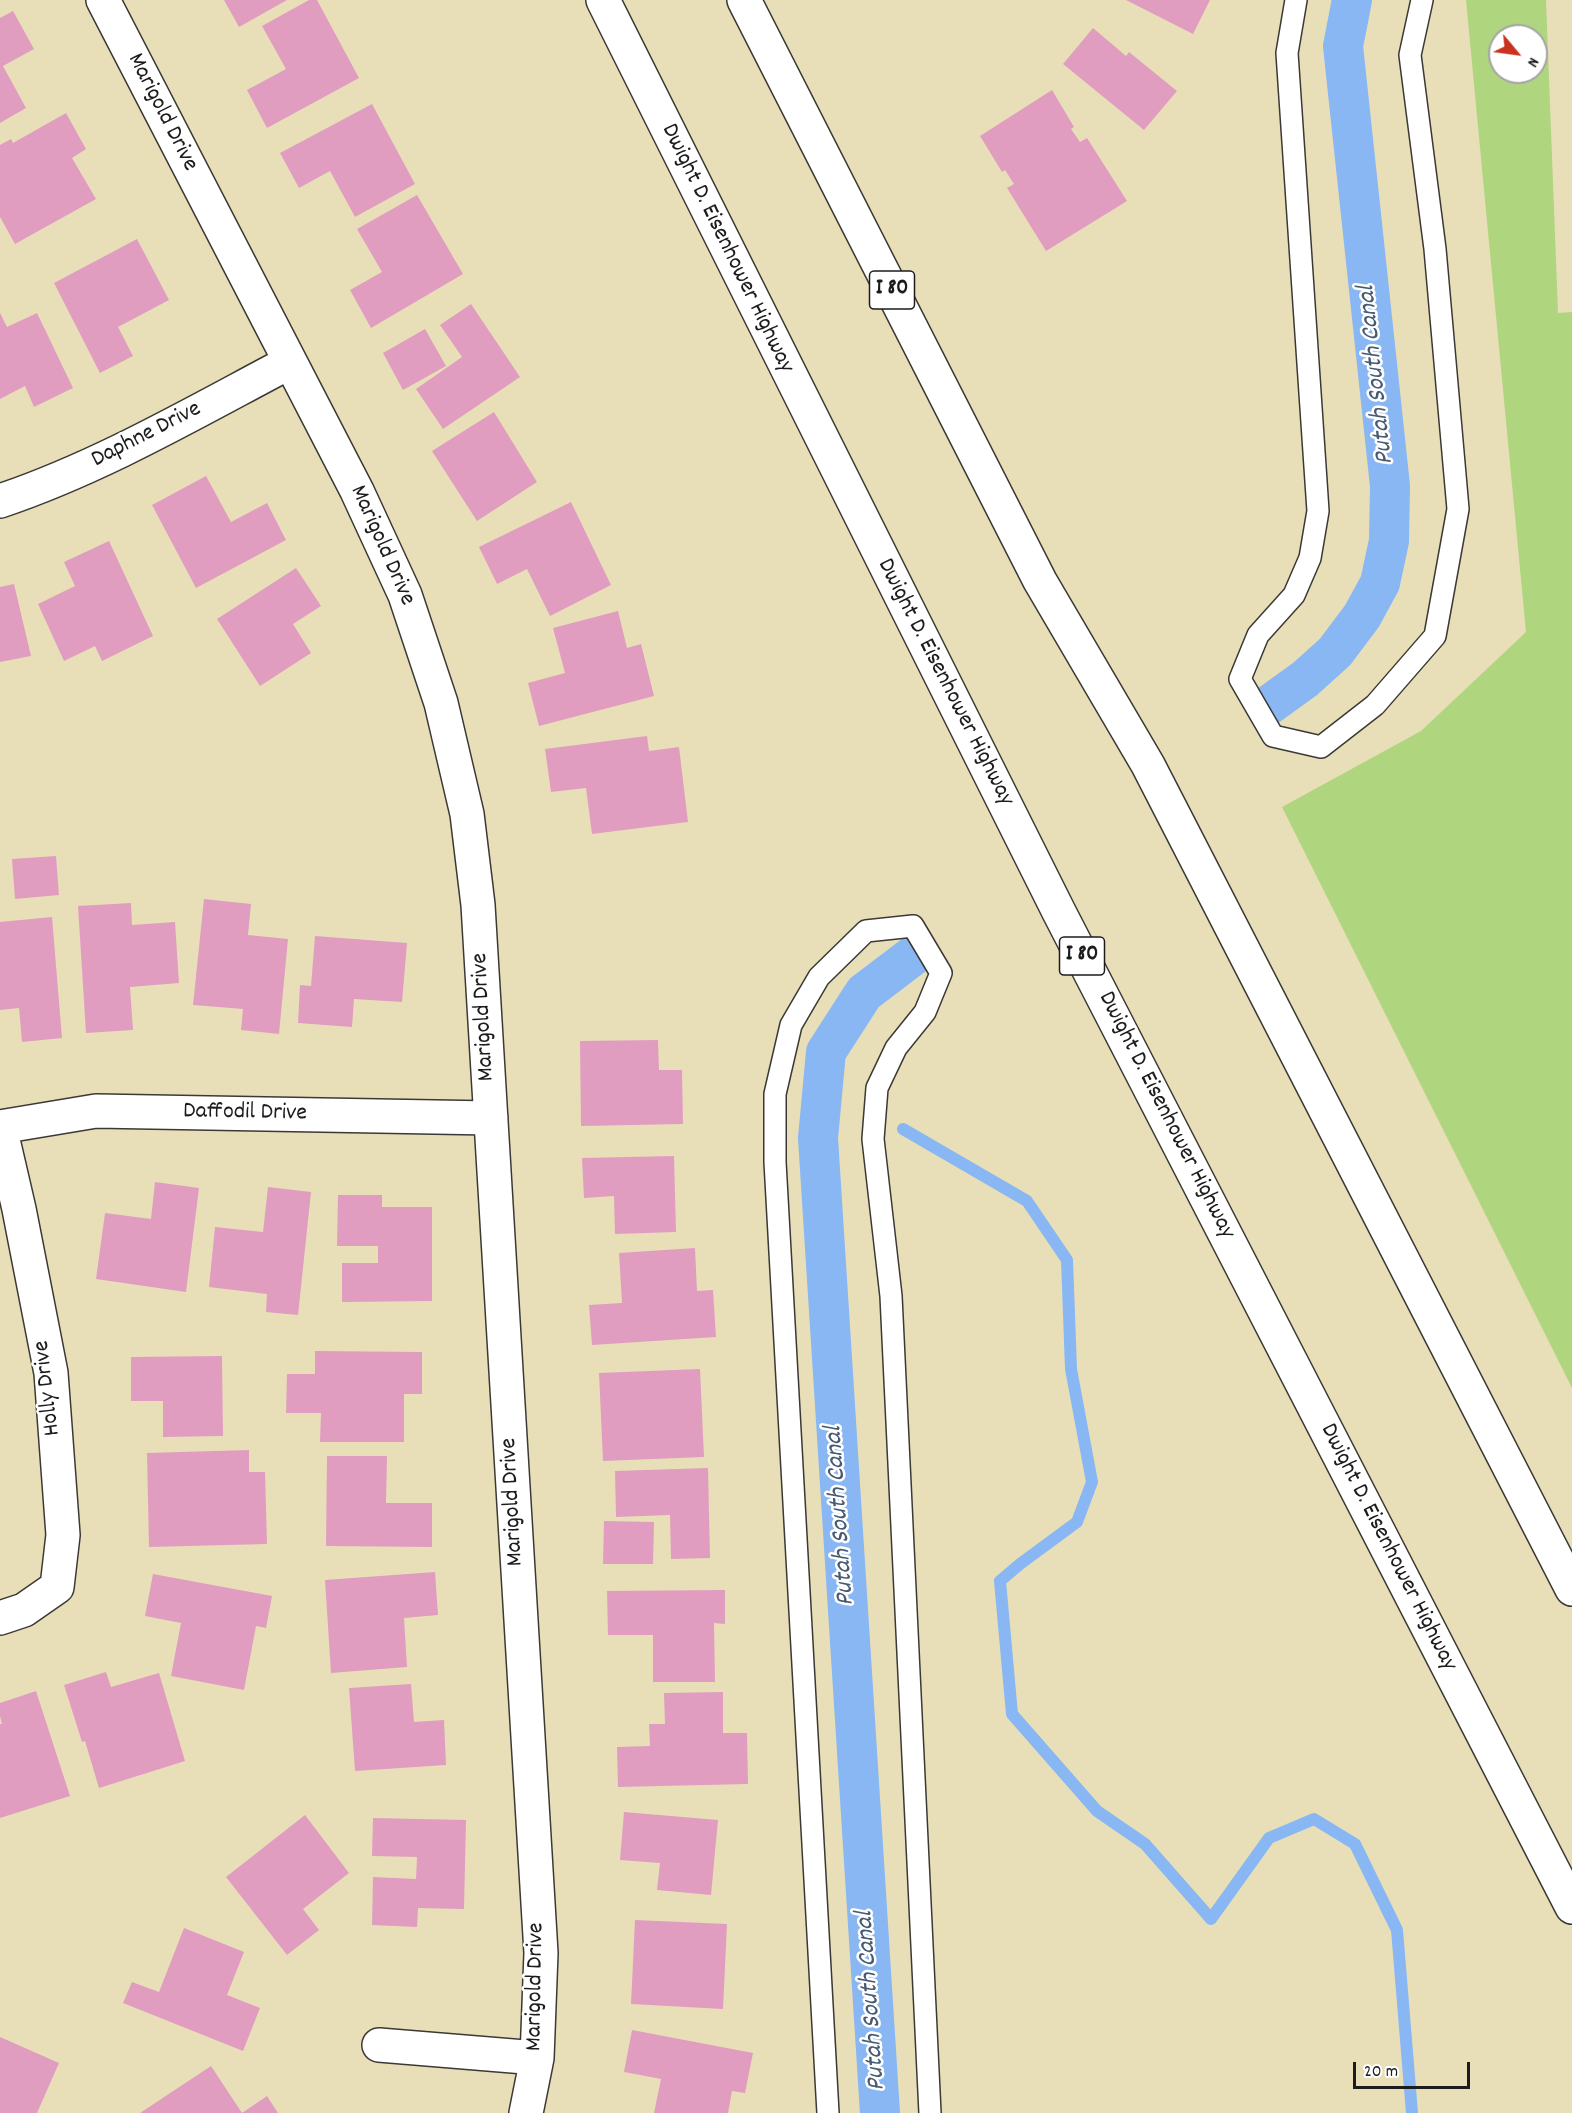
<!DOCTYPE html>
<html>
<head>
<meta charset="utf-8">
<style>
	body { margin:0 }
	#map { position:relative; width:1572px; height:2113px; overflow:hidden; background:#e8dfb9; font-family:Dekko,sans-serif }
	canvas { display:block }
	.north { position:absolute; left:1488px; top:24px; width:60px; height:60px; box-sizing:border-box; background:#fff; border:2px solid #a4a4a4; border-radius:50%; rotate:119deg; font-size:16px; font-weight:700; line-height:24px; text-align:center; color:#1c1c1c }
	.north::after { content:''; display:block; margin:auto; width:21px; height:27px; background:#c8321e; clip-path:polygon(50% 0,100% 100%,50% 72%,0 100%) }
	.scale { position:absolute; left:1353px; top:2062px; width:117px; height:27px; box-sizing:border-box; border:3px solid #1c1c1c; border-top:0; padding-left:8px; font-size:18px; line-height:21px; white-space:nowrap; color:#1c1c1c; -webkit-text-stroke:4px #fff; paint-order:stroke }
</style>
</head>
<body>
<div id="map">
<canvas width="1572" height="2113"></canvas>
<div class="north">N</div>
<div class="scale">20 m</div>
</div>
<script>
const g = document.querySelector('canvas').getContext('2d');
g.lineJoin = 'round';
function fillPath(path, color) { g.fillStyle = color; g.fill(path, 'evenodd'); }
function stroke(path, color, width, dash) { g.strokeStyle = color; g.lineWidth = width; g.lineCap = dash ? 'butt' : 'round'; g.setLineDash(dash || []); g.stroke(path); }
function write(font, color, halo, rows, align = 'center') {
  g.font = font + ' Dekko,sans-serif'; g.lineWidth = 5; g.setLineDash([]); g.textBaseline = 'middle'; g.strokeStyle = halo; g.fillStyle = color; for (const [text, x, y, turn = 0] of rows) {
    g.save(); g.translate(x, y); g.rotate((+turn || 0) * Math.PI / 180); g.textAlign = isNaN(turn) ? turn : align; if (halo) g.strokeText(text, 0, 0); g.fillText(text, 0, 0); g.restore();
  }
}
fillPath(new Path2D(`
	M1466,0H1546L1558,313L1572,312V1388L1282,807L1421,731L1526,632ZM1500,36H1536V72H1500Z`), '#b0d57f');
stroke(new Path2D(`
	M903,1129L1027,1201L1067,1260L1071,1369L1092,1482L1077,1522L1020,1564L1000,1581L1012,1714L1097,1811L1145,1844L1211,1919L1269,1838L1314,1819L1355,1844L1397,1930L1412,2113`), '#88b7f3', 12);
stroke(new Path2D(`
	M1269,705L1305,679L1335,652L1362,616L1380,583L1389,541L1390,486L1343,46L1352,0
	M880,2113L818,1138L826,1052L864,993L914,955`), '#88b7f3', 40);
fillPath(new Path2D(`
	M224,0H287L239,27Z
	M309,0H317L359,78L267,128L247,90L286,69L262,26Z
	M1126,0H1210L1193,34Z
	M13,11L34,49L3,66L26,108L0,123V18Z
	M1093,28L1126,56L1129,52L1177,91L1144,130L1063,64Z
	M1052,90L1074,127L1071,129L1080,142L1087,138L1127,201L1046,251L1007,188L1014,184L1005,170L1002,172L980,136Z
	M372,104L415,184L355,217L330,171L299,188L280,153Z
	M66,113L86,149L72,158L96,199L15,244L0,217V145L11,139L13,143Z
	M417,195L463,274L371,328L350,290L382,272L357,229Z
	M137,239L169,300L118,327L133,356L100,373L54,283Z
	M471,304L520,377L443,429L416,389L462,357L440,325Z
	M0,313L7,327L37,313L73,388L34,407L25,386L0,399Z
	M425,329L446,366L403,390L383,353Z
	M494,412L537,482L477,521L432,451Z
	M206,476L231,522L267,503L286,540L196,588L152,505Z
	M571,502L611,585L550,616L527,569L497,584L479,547Z
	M109,541L153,636L102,661L95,646L64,661L38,604L75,586L64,562Z
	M296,568L321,606L293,624L311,653L260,686L217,619Z
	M14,584L31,656L0,662V587Z
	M618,611L627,648L641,644L654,696L539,726L528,683L565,673L553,628Z
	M647,736L649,751L679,747L688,822L592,834L586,788L551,792L545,749Z
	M56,856L59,895L15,899L12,859Z
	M204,899L251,904L248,935L288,939L279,1034L241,1030L243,1009L193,1005Z
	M131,903L132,925L175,922L179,983L130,987L133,1030L86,1033L78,906Z
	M52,917L62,1038L22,1042L19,1008L0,1010V922Z
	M315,936L407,943L402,1002L354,999L352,1027L298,1023L300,985L311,986Z
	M658,1040L659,1070H682L683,1124L581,1126L580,1041Z
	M674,1156L676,1232L615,1234L614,1196L584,1198L582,1158Z
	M155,1182L199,1188L186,1292L96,1279L105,1213L151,1219Z
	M268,1187L311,1192L298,1315L266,1312L267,1294L209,1287L215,1227L263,1232Z
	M338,1195H382V1207H432V1301L342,1302V1263H378V1246H337Z
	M695,1248L697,1291L713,1290L716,1337L592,1345L589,1305L622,1303L619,1253Z
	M315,1351L422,1352V1394H404V1442H320L321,1413H286L287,1374H315Z
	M222,1356L223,1436L163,1437V1401H131V1357Z
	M700,1369L704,1457L603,1461L599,1373Z
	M249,1450V1472H265L267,1544L149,1547L147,1453Z
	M327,1456H387L386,1503H432V1547L326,1546Z
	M708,1468L710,1558L671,1559L670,1515L616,1517L615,1471Z
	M604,1521L654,1522L653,1564H603Z
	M435,1572L438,1615L404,1618L407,1667L331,1673L325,1580Z
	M153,1574L272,1596L266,1628L256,1626L244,1690L171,1676L181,1623L145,1616Z
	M725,1590V1624L714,1623L715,1682H653V1635H608L607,1591Z
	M106,1672L111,1687L159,1673L185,1761L99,1788L85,1741L82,1742L64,1685Z
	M411,1684L414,1722L444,1720L446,1765L355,1771L349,1688Z
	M36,1691L70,1796L0,1818V1724H2L0,1716V1703Z
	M723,1692V1733H747L748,1784L618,1787L617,1747L650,1746L649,1724H665L664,1693Z
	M624,1812L718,1820L711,1895L657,1890L660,1863L620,1860Z
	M305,1815L349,1873L303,1909L319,1930L287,1955L226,1877Z
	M373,1818L466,1820L464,1909L418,1908L417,1927L372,1925L373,1877L416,1879L417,1857L372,1856Z
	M635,1920L727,1924L723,2009L631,2004Z
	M184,1928L244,1952L227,1995L260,2008L243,2051L123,2003L132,1982L159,1992Z
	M632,2030L753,2053L745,2093L732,2091L728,2113H654L661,2079L624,2072Z
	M0,2037L59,2063L37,2113H0Z
	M211,2066L242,2113L267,2096L278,2113H140Z`), '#e09dc0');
const lane = new Path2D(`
	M1296,0L1287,53L1318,511L1310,558L1294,595L1258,635L1240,679L1273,736L1321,747L1375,705L1435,636L1458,509L1435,249L1410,55L1422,0
	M828,2113L775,1162V1094L791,1025L819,977L866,931L913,926L941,973L925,1012L896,1048L877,1088L873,1139L891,1296L930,2113`);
const street = new Path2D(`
	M103,0L357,491L405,595L441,703L467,814L478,905L541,1953L537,2058L526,2113
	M0,501C101,467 195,412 290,362
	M0,1127L19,1209L51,1373L63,1535L57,1587L24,1610L0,1618
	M0,1127L96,1111L491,1118
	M379,2045L537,2058`);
const highway = new Path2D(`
	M603,0L1059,912L1572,1907
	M744,0L1040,581L1148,765L1572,1589`);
stroke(lane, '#3b3934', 24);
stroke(street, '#3b3934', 36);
stroke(highway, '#3b3934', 36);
stroke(lane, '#fff', 21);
stroke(street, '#fff', 33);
stroke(highway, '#fff', 33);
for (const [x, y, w] of [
	[892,290,45],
	[1082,956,45]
]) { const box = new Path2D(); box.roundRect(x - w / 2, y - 19, w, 38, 4.5); g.fillStyle = '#fff'; g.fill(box); stroke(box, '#1c1c1c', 1.5); }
write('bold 22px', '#1c1c1c', null, [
	["I 80",892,290],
	["I 80",1082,956]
]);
write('24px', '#1c1c1c', '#fff', [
	["Marigold Drive",161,113,63],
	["Dwight D. Eisenhower Highway",726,249,64],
	["Daphne Drive",147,436,-27],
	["Marigold Drive",381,546,66],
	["Dwight D. Eisenhower Highway",944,683,63],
	["Marigold Drive",485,1017,-93],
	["Daffodil Drive",245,1114,1],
	["Dwight D. Eisenhower Highway",1165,1116,63],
	["Holly Drive",49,1388,-97],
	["Marigold Drive",514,1502,-93],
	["Dwight D. Eisenhower Highway",1387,1548,63],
	["Marigold Drive",537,1987,-89]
]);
write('italic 26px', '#475a72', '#fff', [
	["Putah South Canal",1378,375,-96],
	["Putah South Canal",842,1516,-94],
	["Putah South Canal",873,2001,-94]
]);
</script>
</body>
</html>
